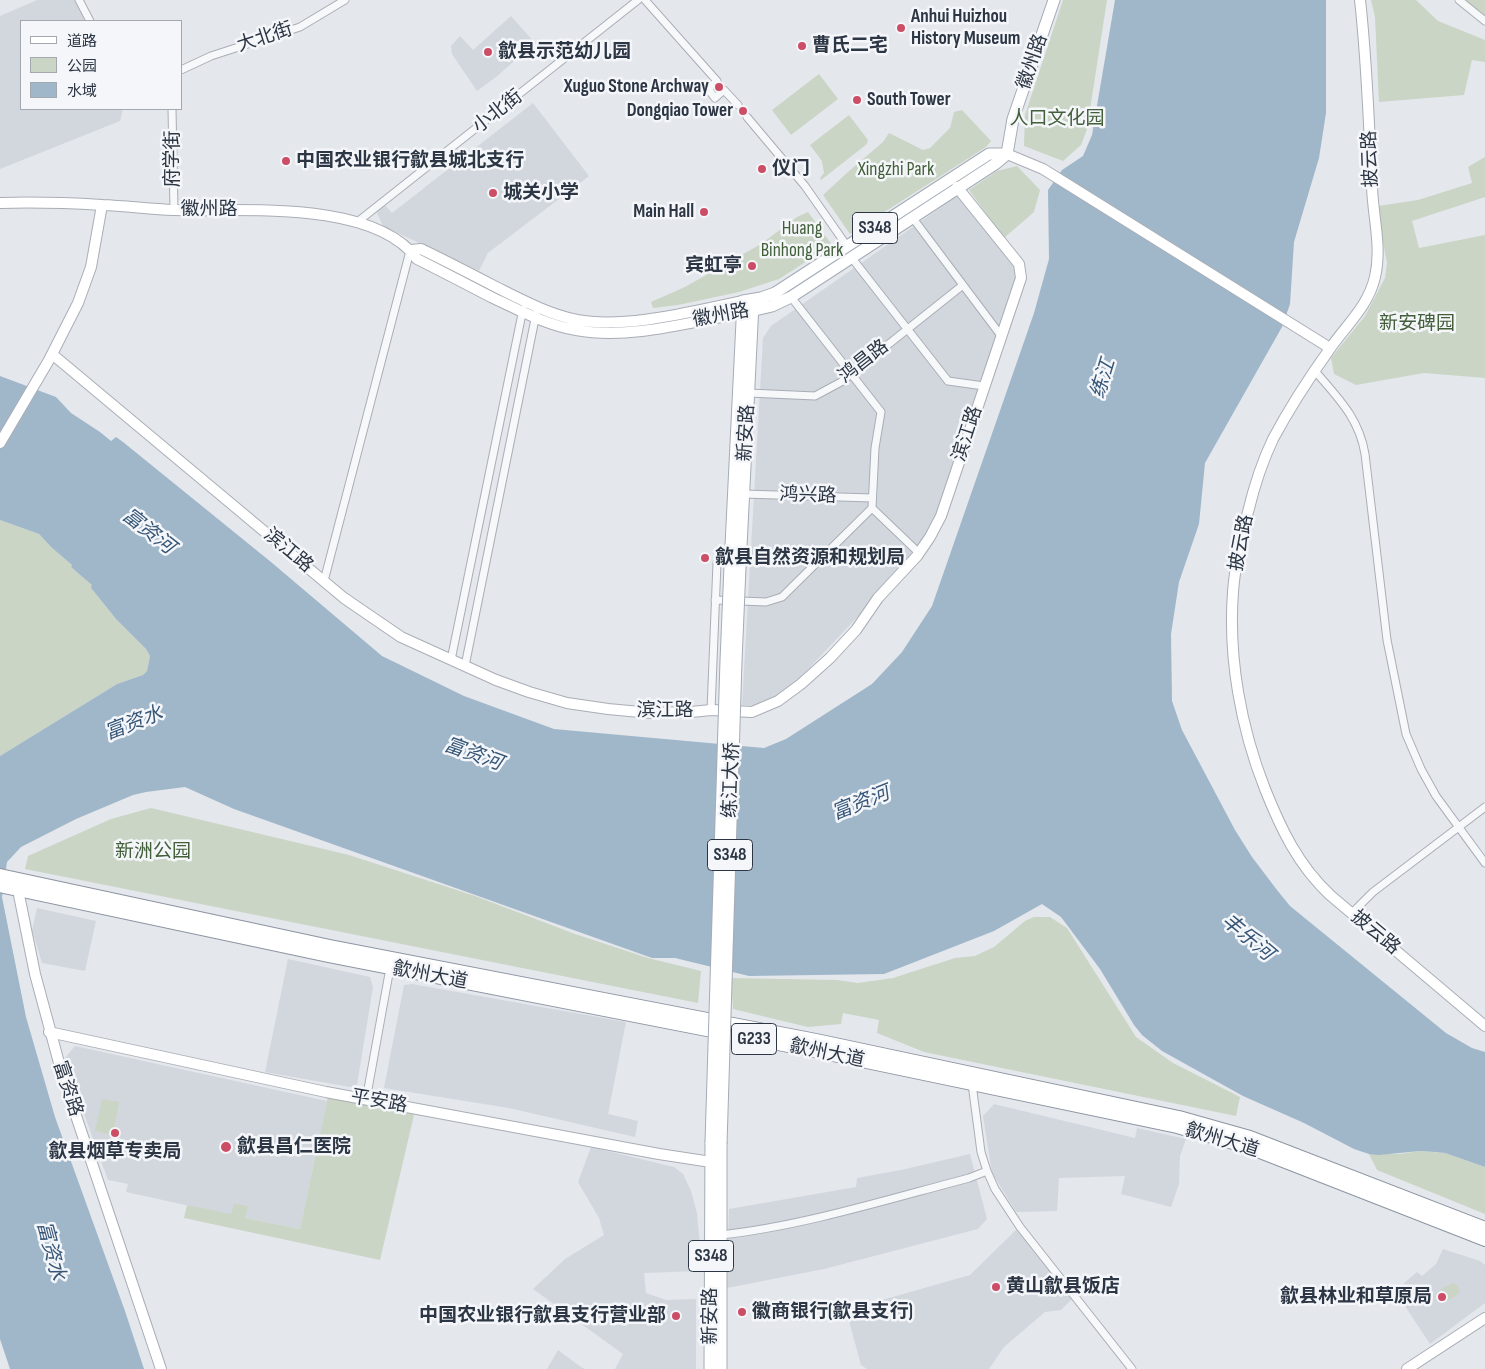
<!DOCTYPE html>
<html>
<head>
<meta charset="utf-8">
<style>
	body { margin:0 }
	#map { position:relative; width:1485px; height:1369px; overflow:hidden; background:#e4e7ec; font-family:"Sofia Sans Condensed","Noto Sans SC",sans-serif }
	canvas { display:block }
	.legend { position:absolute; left:20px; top:20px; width:162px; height:90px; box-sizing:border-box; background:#f4f6f9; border:1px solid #a4a9b1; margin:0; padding:6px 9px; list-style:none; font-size:15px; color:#2c3644 }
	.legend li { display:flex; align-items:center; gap:10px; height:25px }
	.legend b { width:25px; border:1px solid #a4a9b1 }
</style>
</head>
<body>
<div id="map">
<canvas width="1485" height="1369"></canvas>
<ul class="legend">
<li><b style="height:6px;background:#fff"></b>道路</li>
<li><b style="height:14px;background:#cad5c5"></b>公园</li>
<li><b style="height:14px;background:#a0b7ca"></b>水域</li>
</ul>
</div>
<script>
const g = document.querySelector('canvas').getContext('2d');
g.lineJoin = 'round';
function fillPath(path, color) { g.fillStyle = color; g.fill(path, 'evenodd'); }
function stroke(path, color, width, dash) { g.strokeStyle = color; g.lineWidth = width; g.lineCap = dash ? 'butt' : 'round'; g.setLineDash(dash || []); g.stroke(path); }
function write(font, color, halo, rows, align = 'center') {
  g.font = font + ' "Sofia Sans Condensed","Noto Sans SC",sans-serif'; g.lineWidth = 5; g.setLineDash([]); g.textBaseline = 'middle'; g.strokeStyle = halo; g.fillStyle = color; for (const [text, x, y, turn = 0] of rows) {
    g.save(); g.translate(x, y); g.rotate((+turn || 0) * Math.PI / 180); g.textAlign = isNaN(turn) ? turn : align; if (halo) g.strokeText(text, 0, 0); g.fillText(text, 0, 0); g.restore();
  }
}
fillPath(new Path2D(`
	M37,0H75L78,3L85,21H21V109H123L120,121L0,169V16Z
	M511,16L535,43L496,77L477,91L452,54L451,46L460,36L473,50Z
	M533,103L589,176L488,253L479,271L383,226L376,210L384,204L392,213Z
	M960,194L1020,271L936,519L916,555L796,682L763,706L742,705L763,338L771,326Z
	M37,908L96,921L85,971L42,963L32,930Z
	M288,959L370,977L373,987L357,1085L350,1087L265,1072Z
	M412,984L626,1022L608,1114L638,1121L635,1137L509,1108L384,1088L404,985Z
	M75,1046L327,1101L300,1229L245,1218L247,1206L234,1203L231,1215L126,1192L128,1184L108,1180L64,1059Z
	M994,1104L1135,1138L1137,1128L1186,1139L1180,1156L1179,1184L1171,1207L1121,1194L1125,1176L1059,1178L1057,1211L1016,1212L992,1173L983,1116Z
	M591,1147L674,1167L683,1174L691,1191L697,1213L700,1245L698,1271L644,1273L646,1293L666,1300L696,1299V1369H615L623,1354L533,1289L565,1259L604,1235L599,1218L578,1182Z
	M970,1154L987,1219L978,1229L824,1269L727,1288L729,1209L856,1187L857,1178L901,1170Z
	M1018,1228L1073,1298L1061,1310L1045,1312L1004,1347L989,1369H867L861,1365L848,1317L854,1308L970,1275Z
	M1443,1249L1480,1261L1485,1265V1303L1430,1344L1395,1291L1417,1272L1422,1276L1436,1264Z
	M558,1350L581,1367L585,1369H547Z`), '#d2d7de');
fillPath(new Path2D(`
	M1063,0H1107L1087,129L1081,145L1063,161L1024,146L1025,115Z
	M1371,0H1416L1438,21L1485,40V62L1472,60L1464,95L1379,102L1375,17Z
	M1465,0H1485V16Z
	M819,74L838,99L791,135L772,110Z
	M962,110L991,141L986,147L850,234L823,195L848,172L883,142L889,133L923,150L930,148L950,128L954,112Z
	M849,115L868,140L867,144L821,180L820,178L824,173L822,161L810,145Z
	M1485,157V197L1412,221L1419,248L1485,235V378L1424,373L1356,385L1334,374L1331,358L1365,316L1385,278L1387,263L1382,236L1378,206L1418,200L1472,183L1468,167Z
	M1017,166L1040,190L1034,212L1004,238L969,190L997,171Z
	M808,212L832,245L779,279L739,292L678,305L653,308L651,302L685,287L761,244L797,217Z
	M0,520L39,534L51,547L72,565L71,567L93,585L91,588L116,619L146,649L150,656L147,671L143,675L117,684L0,756Z
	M151,808L349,855L475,896L575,934L648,958L701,971L698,1003L25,869L28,856L111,819Z
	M1034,917H1050L1067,928L1136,1037L1173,1063L1240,1097L1236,1116L924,1052L877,1033L879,1020L843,1013L841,1024L808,1027L733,1009L731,978L837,980L858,983L893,978L955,958L975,956L994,947L1025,921Z
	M328,1096L410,1112L414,1115L380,1260L184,1218L187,1205L231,1214L234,1203L248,1206L245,1218L300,1229Z
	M102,1099L119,1102L113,1135L95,1131Z
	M1420,1151L1445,1153L1485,1167V1214L1377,1170L1369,1154H1400Z
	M1453,1283L1457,1285L1460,1291L1458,1294L1448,1301L1441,1289Z`), '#cad5c5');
fillPath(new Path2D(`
	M1115,0H1326V113L1319,158L1294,242L1290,304L1282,327L1205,463L1199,524L1179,582L1171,634L1172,701L1182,730L1235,830L1252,857L1277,890L1290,906L1446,1033L1472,1048L1485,1052V1167L1445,1153L1435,1152L1420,1151L1379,1155L1369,1154L1354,1149L1304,1123L1243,1096L1162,1051L1142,1035L1134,1025L1100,969L1061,917L1042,904L994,931L884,974L749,976L675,958H652L234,809L185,787L146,792L133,795L76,819L21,847L7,862L2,897L26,1017L55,1117L125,1311L144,1369H10L0,1339V756L117,684L143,675L147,671L150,656L146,649L116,619L91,588L92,585L71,567L72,565L51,547L39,534L0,520V376L56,397L71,413L100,432L111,441L116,437L123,442L271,562L382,656L464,696L554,729L764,748L786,739L872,684L902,652L932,606L1034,313L1049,259L1048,190L1062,170L1083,156L1092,135Z`), '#a0b7ca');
stroke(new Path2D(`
	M738,105L747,117`), '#bfc4ca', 7, [7, 3.5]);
const street = new Path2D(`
	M79,0L90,21
	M645,0L717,81L708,89L715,98L724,90L738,105
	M1459,0L1485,21
	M181,70L211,56L300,27L345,0
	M172,109L174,210
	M747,117L805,186L847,246
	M912,217L1002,337
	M356,223L638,0
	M851,257L948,381L984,386
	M791,297L881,412L875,448L872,508
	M1315,371C1338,398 1359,418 1365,454L1387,640L1406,734L1421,769L1436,796L1485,863
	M749,393L815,396L841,382L963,285
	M744,494L872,498
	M872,508L919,553
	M324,581L410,251
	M715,600L766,602L782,597L872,508
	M451,660L523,309
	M465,666L536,314
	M711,710L717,563L731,553
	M1352,913L1373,892L1485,807
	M972,1084L981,1152L987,1171L995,1189L1020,1227L1132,1369
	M366,1100L390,968
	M721,1235C803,1226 889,1199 969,1178L987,1171`);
const secondary = new Path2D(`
	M1360,0C1367,62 1369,124 1372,187C1373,217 1382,247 1375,277C1368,307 1346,325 1329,350C1309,378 1289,409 1273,439C1262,462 1254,487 1248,512C1241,538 1235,565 1233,592C1228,658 1241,728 1265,789C1281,829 1298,865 1330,895L1485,1026
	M1007,154L1043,169L1330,348
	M0,203C34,202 68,203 102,205C126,206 150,209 174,210C240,212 373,199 417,259C441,271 466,284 491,297C519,310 546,325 576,330C630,340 690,322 742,313
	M411,250L421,249C446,261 471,274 496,287C522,300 548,314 577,320C627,329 693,311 743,301
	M52,354L344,598L401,637L496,680L529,692L567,703L608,709L651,713L691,712L711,710L752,712L778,701L801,684L830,658L856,630L878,598L917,556L930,537L941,516L1021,278L1019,264L957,187
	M0,443L49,360L78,303L91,267L102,205
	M18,890L35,974L62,1074L161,1369
	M49,1032L326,1092L659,1154L711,1162
	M1407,1369L1485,1318`);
const primary = new Path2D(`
	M742,313L772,306L791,297L995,164L1007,154L1013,119L1054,0
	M730,566L743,301L761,298L775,293L989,154H1007
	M740,567L753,304
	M710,1369L711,1142
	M721,1369V1144`);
const highway = new Path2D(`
	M0,875L330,946L816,1040L1179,1117L1250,1137L1485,1228
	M0,886L328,956L814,1051L1177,1127L1247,1147L1485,1240`);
stroke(street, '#a9aeb6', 9);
stroke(secondary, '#a9aeb6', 12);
stroke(primary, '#a4acb7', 13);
stroke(highway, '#8c95a2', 14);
stroke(street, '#f7f8fa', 7);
stroke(secondary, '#fff', 10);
stroke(primary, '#fff', 11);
stroke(highway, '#fff', 12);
const primaryBridge = new Path2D(`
	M711,1142L726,661L730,566
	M721,1144L736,661L740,567`);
stroke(primaryBridge, '#a4acb7', 13, []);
stroke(primaryBridge, '#fff', 11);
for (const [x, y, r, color] of [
	[901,28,5,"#cc4d66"],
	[802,46,5,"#cc4d66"],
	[488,52,5,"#cc4d66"],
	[719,87,5,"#cc4d66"],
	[857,100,5,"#cc4d66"],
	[743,111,5,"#cc4d66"],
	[286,161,5,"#cc4d66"],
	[762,169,5,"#cc4d66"],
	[493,193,5,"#cc4d66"],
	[704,212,5,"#cc4d66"],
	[752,266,5,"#cc4d66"],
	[705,558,5,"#cc4d66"],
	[115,1133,5,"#cc4d66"],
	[226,1147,6,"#cc4d66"],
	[996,1287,5,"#cc4d66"],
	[1442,1297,5,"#cc4d66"],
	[742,1312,5,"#cc4d66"],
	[676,1316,5,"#cc4d66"]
]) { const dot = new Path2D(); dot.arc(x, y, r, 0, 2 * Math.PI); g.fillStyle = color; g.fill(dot); stroke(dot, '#f4f6f9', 2); }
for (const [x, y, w] of [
	[875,228,45],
	[730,855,45],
	[754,1039,45],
	[711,1256,45]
]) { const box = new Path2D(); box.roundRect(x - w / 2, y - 15.5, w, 31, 4); g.fillStyle = '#f4f6f9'; g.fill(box); stroke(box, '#2c3644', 1); }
write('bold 18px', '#2c3644', null, [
	["S348",875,228],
	["S348",730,855],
	["G233",754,1039],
	["S348",711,1256]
]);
write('bold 19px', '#2c3644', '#f4f6f9', [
	["Anhui Huizhou",911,17],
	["History Museum",911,39],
	["曹氏二宅",812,46],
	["歙县示范幼儿园",498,52],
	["Xuguo Stone Archway",709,87,"right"],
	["South Tower",867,100],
	["Dongqiao Tower",733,111,"right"],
	["中国农业银行歙县城北支行",296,161],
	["仪门",772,169],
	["城关小学",503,193],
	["Main Hall",694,212,"right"],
	["宾虹亭",742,266,"right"],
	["歙县自然资源和规划局",715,558],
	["歙县昌仁医院",237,1147],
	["歙县烟草专卖局",115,1152,"center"],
	["黄山歙县饭店",1006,1287],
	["歙县林业和草原局",1432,1297,"right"],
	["徽商银行(歙县支行)",752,1312],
	["中国农业银行歙县支行营业部",666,1316,"right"]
], 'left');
write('19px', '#2c3644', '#f4f6f9', [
	["大北街",265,38,-18],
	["徽州路",1033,62,-71],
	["小北街",498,112,-38],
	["府学街",173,159,-90],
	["披云路",1371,159,-92],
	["徽州路",209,210],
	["徽州路",721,316,-10],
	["鸿昌路",864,362,-38],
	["新安路",747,433,-87],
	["滨江路",968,434,-72],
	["鸿兴路",808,496,2],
	["披云路",1242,543,-79],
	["滨江路",288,551,40],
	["滨江路",665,711],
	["练江大桥",732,780,-88],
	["披云路",1375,933,40],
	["歙州大道",430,976,11],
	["歙州大道",827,1054,12],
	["富资路",67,1089,72],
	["平安路",379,1102,10],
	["歙州大道",1222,1141,17],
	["新安路",711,1316,-90]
]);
write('19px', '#425f39', '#f4f6f9', [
	["人口文化园",1057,119],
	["Xingzhi Park",896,170],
	["Huang",802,229],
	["Binhong Park",802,251],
	["新安碑园",1417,324],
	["新洲公园",153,852]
]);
write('italic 20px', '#365678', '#f4f6f9', [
	["练江",1104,379,-73],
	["富资河",148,532,38],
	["富资水",134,724,-21],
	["富资河",473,755,20],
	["富资河",861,804,-22],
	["丰乐河",1247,938,40],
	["富资水",50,1251,75]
]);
</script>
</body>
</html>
